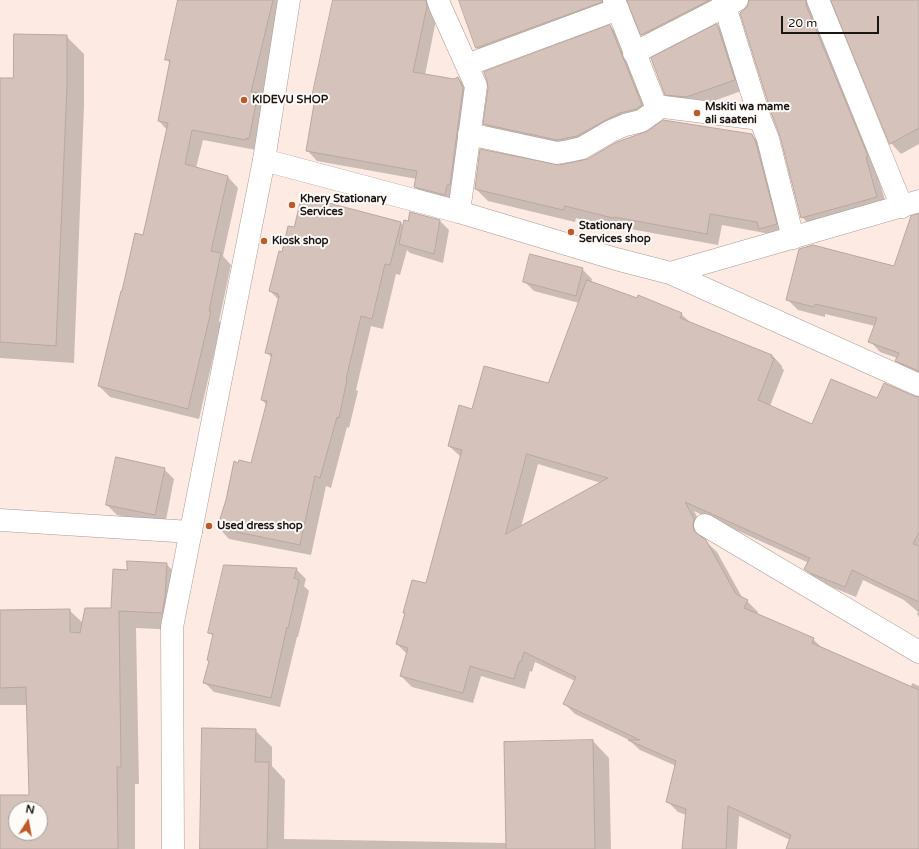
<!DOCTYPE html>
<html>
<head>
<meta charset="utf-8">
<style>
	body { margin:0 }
	#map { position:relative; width:919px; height:849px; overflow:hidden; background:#fdeae2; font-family:"Varela Round",sans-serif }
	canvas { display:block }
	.north { position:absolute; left:8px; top:801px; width:40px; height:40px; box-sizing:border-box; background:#fefbf9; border:1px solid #a49f9d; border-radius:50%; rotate:11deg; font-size:11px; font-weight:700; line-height:16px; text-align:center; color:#1c1613 }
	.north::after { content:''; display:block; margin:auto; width:14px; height:18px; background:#be5929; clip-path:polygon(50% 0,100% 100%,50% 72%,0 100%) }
	.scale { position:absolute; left:781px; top:16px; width:98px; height:18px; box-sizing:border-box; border:2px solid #1c1613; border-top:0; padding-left:5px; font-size:12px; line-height:14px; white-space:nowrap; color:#1c1613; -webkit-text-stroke:3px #fefbf9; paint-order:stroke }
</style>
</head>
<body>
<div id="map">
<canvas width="919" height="849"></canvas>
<div class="north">N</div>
<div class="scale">20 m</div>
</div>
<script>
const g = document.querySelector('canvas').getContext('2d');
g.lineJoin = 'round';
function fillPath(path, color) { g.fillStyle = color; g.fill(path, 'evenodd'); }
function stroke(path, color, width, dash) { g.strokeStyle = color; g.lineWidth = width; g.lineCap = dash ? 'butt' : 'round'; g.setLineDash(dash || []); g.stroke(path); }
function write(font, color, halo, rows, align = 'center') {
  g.font = font + ' "Varela Round",sans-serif'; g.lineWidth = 4; g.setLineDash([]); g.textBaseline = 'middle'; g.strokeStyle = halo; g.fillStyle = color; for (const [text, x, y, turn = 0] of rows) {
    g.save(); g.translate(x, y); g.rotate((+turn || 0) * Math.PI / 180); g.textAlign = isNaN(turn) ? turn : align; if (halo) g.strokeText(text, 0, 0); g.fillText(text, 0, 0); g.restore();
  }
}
fillPath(new Path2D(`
	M179,0H284L282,16L262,99L268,105L256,150L203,140L196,168L228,177L238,188L223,256L231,265L219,321L221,323L199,419L110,397L99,386L123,292L143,236L167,130L159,121L170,63L166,59Z
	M337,0H440L425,75L454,80L458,78L469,89L456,205L426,198L415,187L417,179L317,161L307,150L316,99L313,97Z
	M460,0H619L487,59L477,48Z
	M628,0H728L653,45L642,35Z
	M750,0H823L876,168L887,208L812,228L802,217L748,8Z
	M833,0H919V144L901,154L891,143Z
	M717,25L727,35L744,90L697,107L676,104L666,94Z
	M610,26L619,35L650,114L567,149L493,133L484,124L489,88Z
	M66,36L84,54V105L74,363L0,358V79H14Z
	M752,135L764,147L788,236L772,240L765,233L722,225L718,245L625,228V229L576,218L575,222L488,201L476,189L559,166Z
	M410,213L440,221L449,230L443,263L410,253L407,250L400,275L396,274L383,329L371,326L356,390L358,391L349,428L347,427L331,488L326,486L311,555L229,539L219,528L252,464L267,405L262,400L272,358L266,352L279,300L270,291L282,253L295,229L401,223L404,226L409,222Z
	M919,215V376L907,371L896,360L897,358L880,352L870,341L875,326L825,314V317L798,310L787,299L894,267Z
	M582,269L592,279L591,282L681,314L691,323L772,355L782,366V368L784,370L770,406L813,425L878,400L919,398V617L917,614L918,612L904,600L863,580L856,597L822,583L816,580L806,569L809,563L694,511L704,530L703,536L704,540L717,552L743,599L747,601L758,612L757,615L813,639L822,648L911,687L912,683L919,686V849H787L790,840L739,816L737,849H683L686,815L678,812L668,802L676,766L640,750L629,740L575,714L564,703L575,681L535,662L532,672L530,671L525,689L481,676L473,703L412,687L401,676L407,654L397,644L405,614L404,613L426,585L461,457L449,446L473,410L548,384L579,303L534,291L524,281ZM538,464L601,483L521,527Z
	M164,469L174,479L165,525L117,515L107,505Z
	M166,564L184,581L179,630L136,628L139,784H135V849H0V796H30L27,705H0V611L69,610L83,623L112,609L128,571ZM16,809H40V833H16Z
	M296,569L306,579L304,586L309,591L298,637H297L280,707L214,692L204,682L210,662L208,660L213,636L209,632Z
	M255,730L272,747V766L285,780L284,839L507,843L593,741L609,758L611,849H201Z`), '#0003');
const building = new Path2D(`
	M178,0H273L251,92L258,93L249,139L246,138V140L192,130L185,164L228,176L211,251L221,253L209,311H211L188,409L98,386L121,291H122L135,233L143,235L168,123L158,121L170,60H165Z
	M333,0H426L427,6L413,72L454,79L458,77L463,88L450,185H447L445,195L414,187L417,171L306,151L315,98L312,97Z
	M459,0H602V2L476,48Z
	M627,0H710L641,35Z
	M749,0H806V5L868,156L866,157L877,197L801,218L780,136L772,115L740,13L747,7Z
	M831,0H919V128L890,144Z
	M717,24L735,80L686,97L665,95L651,58Z
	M610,25L642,105L636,109L620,113L606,120L577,136L557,140L483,124L488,88L487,81L484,72Z
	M14,34L67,35V86L56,346L0,342V78H13Z
	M663,120L752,134L756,143L777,224L759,229L757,222L710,214L707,234L614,217L613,218L565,206L563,210L475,189L480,149L559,165L588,159L617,142L648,131Z
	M302,196L401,222L390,265L385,264L372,319L361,316L346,379H347L339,418L337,417L320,478L315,476L300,545L217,528L226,500L234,461L238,463L239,460L251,463L267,401L261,400L272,354L265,353L279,296H278V294L269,291L279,251L282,252L288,226L294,227Z
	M410,212L440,220L434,254L399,244L404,220L408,221Z
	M919,214V371L895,361L899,353L868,342L877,318L815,304L814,307L786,300L799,249L813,245L894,266L911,216Z
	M530,254L583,268L576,296L523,282Z
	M587,280L637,298L638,295L682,313L680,318L772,355L771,357L774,359L758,400L812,424L831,379L877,398L884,383L914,396L919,397V532L913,544L919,546V602L852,570L845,587L810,573L804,569L810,558L685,502L694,519L693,525L694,531L706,540L736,594L748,600L744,608L814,638L812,643L919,690V849H786L791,835L728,806L726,849H682L686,809L666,802L676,761L628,740H640L563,704L576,677L524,652L521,662H519L514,679L470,666L463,693L400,676L408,648L396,644L405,613H403L412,580L426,583L462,450L448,446L459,405L472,409L484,366L548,383ZM527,454L608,478L506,534Z
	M116,457L165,468L155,515L106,505Z
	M127,561L167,563L165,597L162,613L119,611L121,767H117L118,849H0V795H29L26,687L0,688V610L70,609V632L80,633L85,608H111L113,569L127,570ZM16,809H40V833H16Z
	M224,565L297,568L294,578L299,580L288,628L287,627L271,698L203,683L209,661L207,660L213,634L208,633Z
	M202,728L256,729L255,762H269L267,849H200Z
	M593,740L595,849H506L504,742Z`);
fillPath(building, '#d4c2bb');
stroke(building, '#b9a7a0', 1);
const street = new Path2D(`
	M438,0L440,6L476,86L459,212
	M723,0L760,119L768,139L793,238
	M818,0L902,207
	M634,53L737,0
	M467,65L618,9
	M656,106L760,119
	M469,134L557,153L569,151L582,148L611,131L625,125L641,121L654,112L656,106L614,0
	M264,160L459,212L616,259L670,273L919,201
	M670,273L919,385
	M0,520L191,532
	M705,525L919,652`);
const secondary = new Path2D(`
	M173,849L172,627L264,160L289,0`);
stroke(street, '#ab9992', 23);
stroke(secondary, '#ab9992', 23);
stroke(street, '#fff', 22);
stroke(secondary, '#fff', 22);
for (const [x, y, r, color] of [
	[244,100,4,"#be5929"],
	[697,113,4,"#be5929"],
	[292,205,4,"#be5929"],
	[571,232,4,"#be5929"],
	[264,241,4,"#be5929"],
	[209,526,4,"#be5929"]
]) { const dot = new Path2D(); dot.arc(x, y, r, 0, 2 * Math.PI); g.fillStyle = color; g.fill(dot); stroke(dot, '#fefbf9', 1.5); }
write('bold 11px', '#1c1613', '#fefbf9', [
	["KIDEVU SHOP",252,100],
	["Mskiti wa mame",705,107],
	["ali saateni",705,120],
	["Khery Stationary",300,199],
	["Services",300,212],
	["Stationary",579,226],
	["Services shop",579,239],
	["Kiosk shop",272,241],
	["Used dress shop",217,526]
], 'left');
</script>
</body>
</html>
